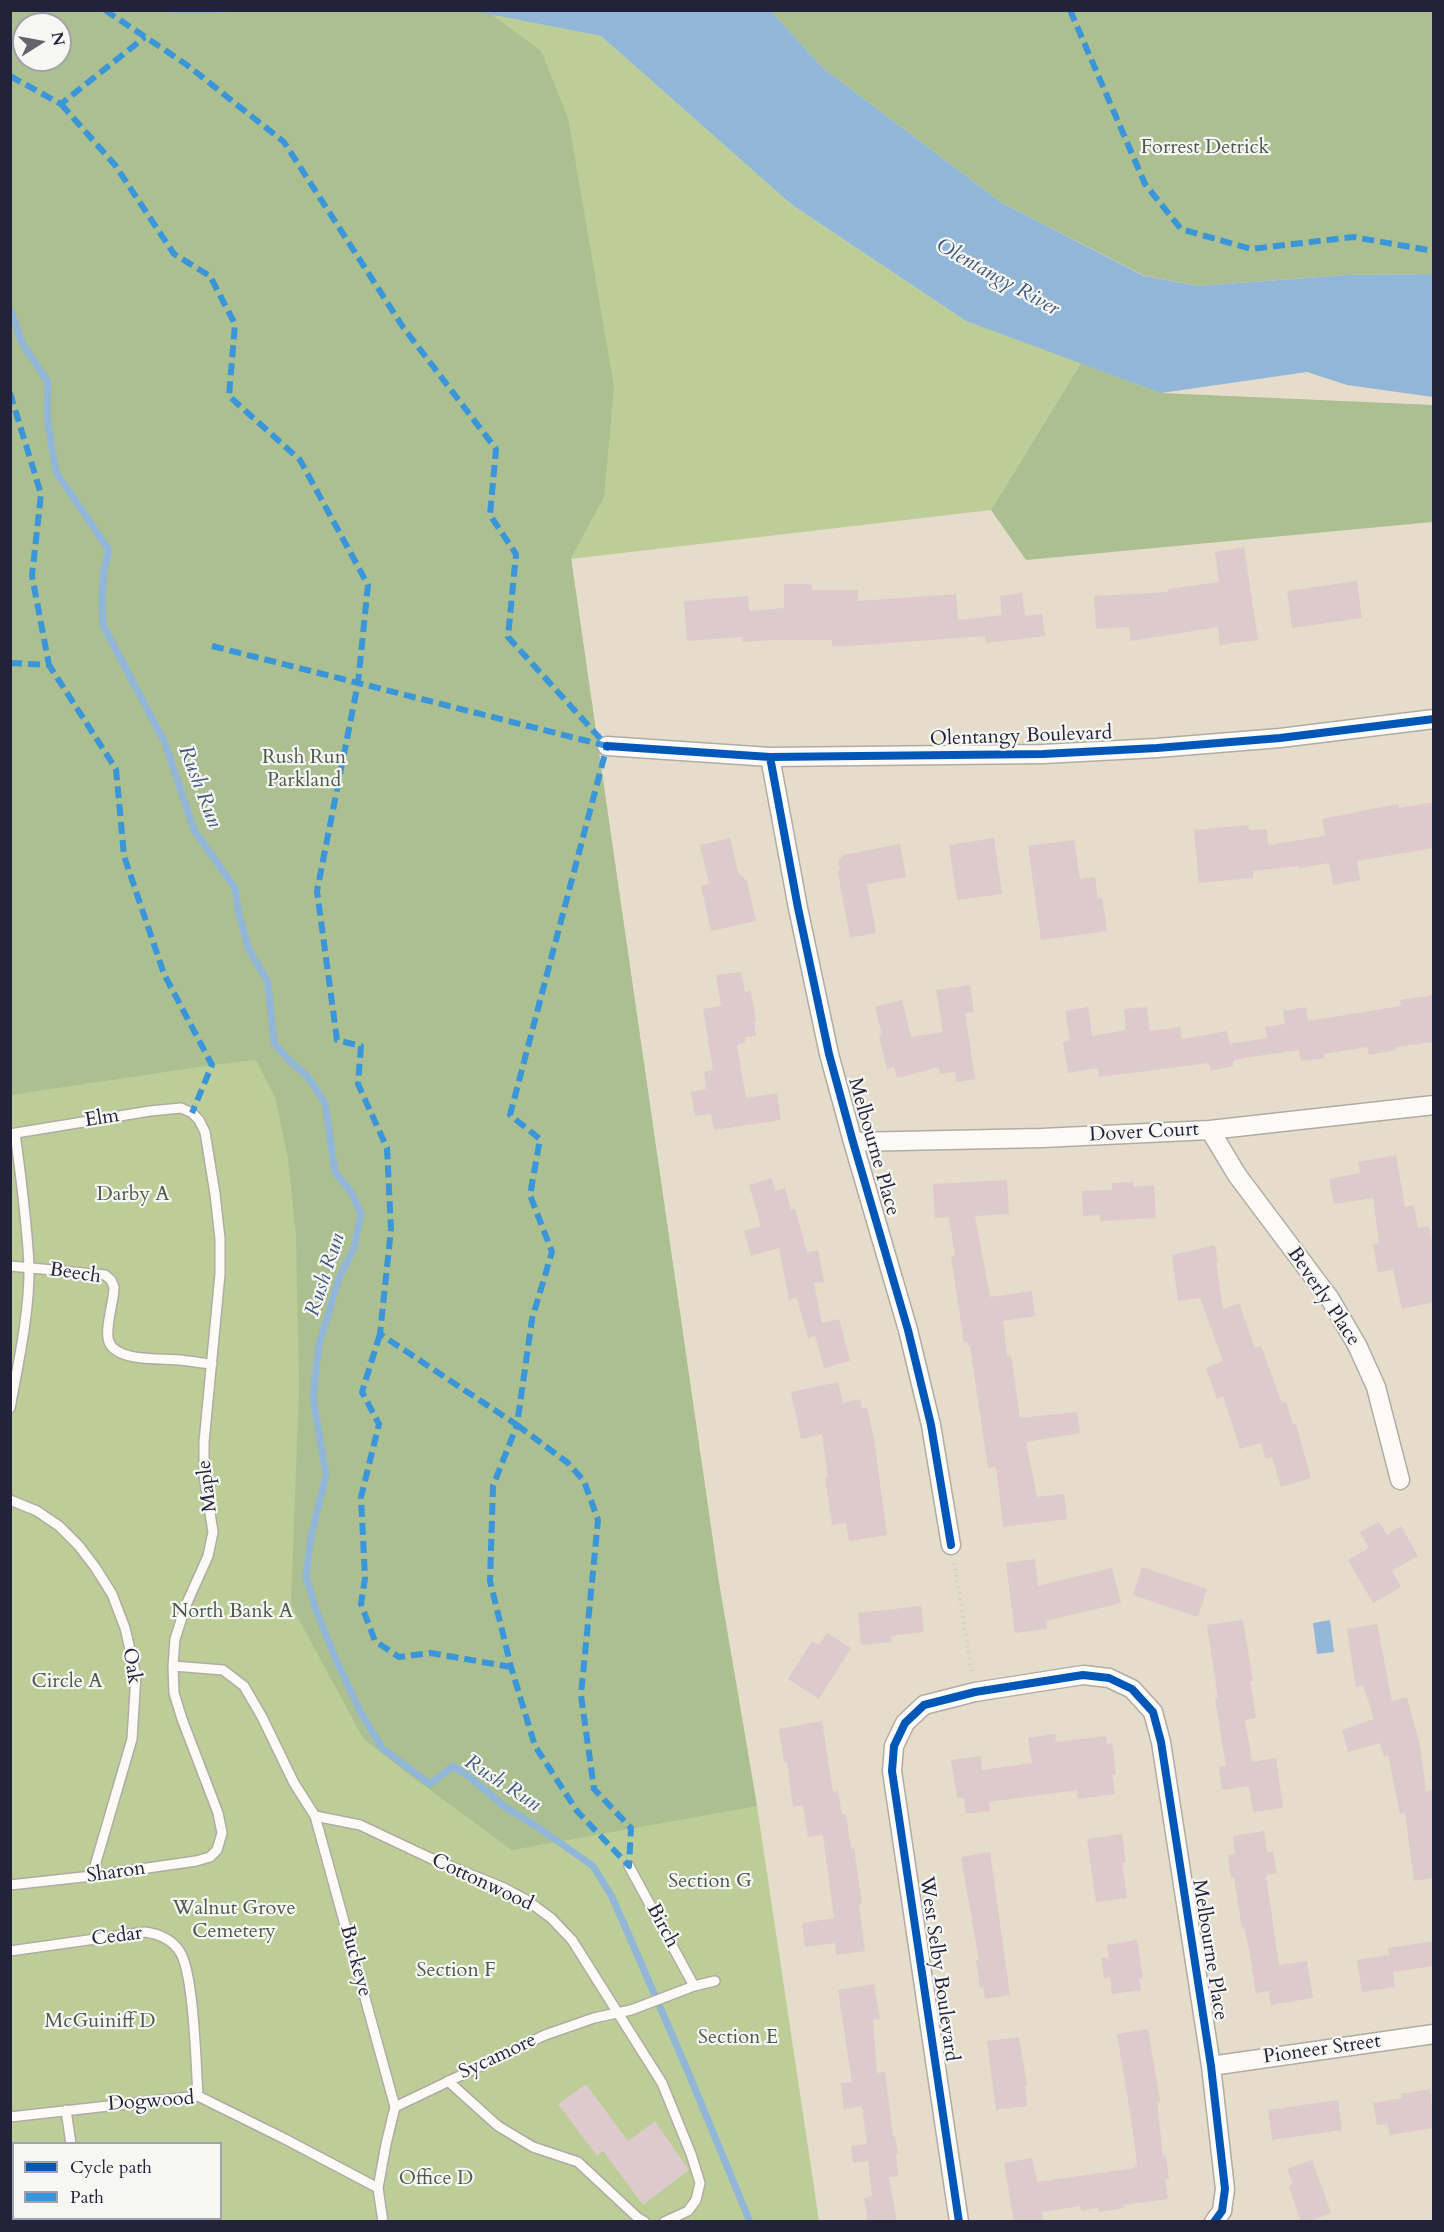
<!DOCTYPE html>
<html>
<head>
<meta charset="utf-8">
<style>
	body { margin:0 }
	#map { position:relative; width:1444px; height:2232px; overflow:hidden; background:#e6dccb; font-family:Cardo,serif }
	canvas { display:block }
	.frame { position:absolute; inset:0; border:12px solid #22223b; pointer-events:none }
	.legend { position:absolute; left:12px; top:2142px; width:210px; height:78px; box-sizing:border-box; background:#f6f6f2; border:2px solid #a1a1a9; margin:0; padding:8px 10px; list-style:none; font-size:18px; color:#22223b }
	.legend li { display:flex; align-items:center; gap:12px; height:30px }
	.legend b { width:30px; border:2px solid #a1a1a9 }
	.north { position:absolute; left:12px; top:12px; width:60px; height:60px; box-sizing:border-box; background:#f6f6f2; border:2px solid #a1a1a9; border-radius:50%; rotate:79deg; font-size:16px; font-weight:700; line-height:24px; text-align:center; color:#22223b }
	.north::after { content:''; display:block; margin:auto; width:21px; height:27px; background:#67636d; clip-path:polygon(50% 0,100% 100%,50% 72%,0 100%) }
</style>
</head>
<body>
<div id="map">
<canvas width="1444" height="2232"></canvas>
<div class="frame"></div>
<ul class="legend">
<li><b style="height:8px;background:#0057b8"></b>Cycle path</li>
<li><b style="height:8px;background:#3b95d9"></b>Path</li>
</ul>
<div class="north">N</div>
</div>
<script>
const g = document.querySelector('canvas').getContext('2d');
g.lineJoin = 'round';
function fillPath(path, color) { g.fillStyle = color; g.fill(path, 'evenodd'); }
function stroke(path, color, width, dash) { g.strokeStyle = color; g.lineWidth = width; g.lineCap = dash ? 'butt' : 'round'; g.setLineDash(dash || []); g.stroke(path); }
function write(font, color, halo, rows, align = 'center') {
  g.font = font + ' Cardo,serif'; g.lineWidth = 4.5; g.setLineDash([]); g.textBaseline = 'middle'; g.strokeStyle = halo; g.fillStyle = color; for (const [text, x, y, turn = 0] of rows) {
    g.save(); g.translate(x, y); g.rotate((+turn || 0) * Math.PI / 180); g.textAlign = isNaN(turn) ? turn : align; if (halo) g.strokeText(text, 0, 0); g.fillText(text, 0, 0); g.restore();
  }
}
fillPath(new Path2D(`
	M166,10L172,13H220L238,10H474L601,36L791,204L966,321L1081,363L991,510L571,559L719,1583L757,1806L819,2221H11V11ZM24,24H60V60H24ZM14,2144H220V2218H14Z`), '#bccd97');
fillPath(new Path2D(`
	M166,10L172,13H220L238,10H474L491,14L541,51L568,118L614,387L604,497L571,558L719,1583L757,1806L512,1850L404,1771L363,1738L291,1605L299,1389L296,1235L288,1158L275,1097L256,1060L212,1065L11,1095V11ZM24,24H60V60H24Z
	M771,11H1433V274L1346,275L1199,286L1145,276L1002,203L823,68Z
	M1081,363L1161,393L1433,405V522L1026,560L991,510Z`), '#abbf90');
fillPath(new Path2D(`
	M166,11H238L220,13H172Z
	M474,11H771L823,68L1002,203L1144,276L1199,286L1346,275L1433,274V397L1347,385L1307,372L1161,393L966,321L791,204L601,36Z
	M1330,1620L1334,1652L1317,1654L1313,1623Z`), '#91b6d7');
stroke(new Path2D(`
	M10,309L22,343L48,382L47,417L56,472L109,550L104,569L102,598L103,625L165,743L194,830L235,888L239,914L249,950L268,982L274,1043L289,1060L308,1077L325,1103L335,1172L351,1192L361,1214L354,1248L339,1278L319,1345L313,1397L326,1475L311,1537L306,1576L315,1607L337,1662L360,1711L382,1748L430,1784L453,1766L471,1778L505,1807L536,1826L593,1866L611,1895L627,1931L686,2067L750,2222`), '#91b6d7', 7);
fillPath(new Path2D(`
	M1244,547L1258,640L1220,645L1218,627L1131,641L1129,627L1096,629L1094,596L1168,592V589L1219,582L1215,552Z
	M1357,581L1362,618L1292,628L1287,591Z
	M784,584H812V590H858V601L956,594L958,620L1002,615L1000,596L1022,593L1025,616L1042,614L1045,636L986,643L985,636L850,646H832V640H775L743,642L742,637L687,641L684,601L748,596L749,611L784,608Z
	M1434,802V848L1357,861L1360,880L1333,885L1329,863L1299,868V866L1253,871V878L1199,883L1194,830L1248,825L1249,830L1267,829L1268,845L1325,836L1322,819L1398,804L1399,808Z
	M730,838L738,873L747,881L756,921L711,931L701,886L709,884L700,845Z
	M994,838L1002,894L957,900L949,845Z
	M1074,840L1080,879L1095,877L1098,899L1102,898L1107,931L1041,940L1028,846Z
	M900,844L906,877L867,884L876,933L850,938L838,873L840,869L838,862L843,855Z
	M741,972L745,992L751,991L756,1021L754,1022L756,1036L745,1037V1043L737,1045L746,1098L777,1093L781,1120L714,1130L711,1114L695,1116L691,1092L706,1089L704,1072L713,1070L703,1009L721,1006L716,975Z
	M970,985L974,1012L965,1013L975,1079L956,1082L955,1072L940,1074L939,1067L897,1078L894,1067L887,1069L879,1036L882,1035L875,1007L902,1000L911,1037L943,1032L936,990Z
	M1434,995V1042L1396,1047V1050L1369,1055L1367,1047L1324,1054L1325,1058L1301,1061L1299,1050L1244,1058L1233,1061V1066L1211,1071L1209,1063L1099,1077L1098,1068L1068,1073L1063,1042L1070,1041L1065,1011L1088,1007L1092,1036L1126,1030L1124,1009L1147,1007L1150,1031L1180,1027L1182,1039L1227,1031L1229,1044L1267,1038L1265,1027L1285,1024L1283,1011L1306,1007L1308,1021L1401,1006L1400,1000Z
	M1396,1155L1405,1207L1414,1205L1418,1228L1429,1226L1434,1254V1302L1402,1309L1393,1270L1378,1272L1373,1244L1379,1243L1373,1198L1334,1204L1329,1179L1360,1173L1358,1162Z
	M772,1178L775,1191L785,1188L791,1210L795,1209L807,1252L818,1250L824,1282L814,1283L822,1323L839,1319L850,1361L824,1368L815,1336L808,1338L797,1298L789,1300L779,1248L751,1256L744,1231L761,1226L749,1185Z
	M1007,1180L1009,1214L975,1216L990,1297L1032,1291L1035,1316L1003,1321L1007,1356L1011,1355L1020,1418L1077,1412L1080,1433L1026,1442L1037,1497L1064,1494L1067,1519L1003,1527L996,1467L988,1468L970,1346H968L967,1341L964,1342L951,1257L955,1256L949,1217L935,1218L933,1184Z
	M1133,1182V1187L1154,1185L1156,1218L1100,1221V1215L1083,1216L1082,1191L1112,1190V1183Z
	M1215,1245L1218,1263H1216L1223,1309L1239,1303L1255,1348L1261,1346L1282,1403L1286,1402L1293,1425L1296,1424L1311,1478L1281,1487L1272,1457L1266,1459L1261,1443L1240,1449L1223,1396L1217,1399L1206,1368L1223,1361L1200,1298L1178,1301L1172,1255Z
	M838,1382L843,1403L860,1399L862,1409L867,1407L874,1439L887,1535L849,1541L846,1523L832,1525L825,1477H828L822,1434L801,1439L791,1392Z
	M1379,1522L1387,1535L1401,1526L1418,1556L1392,1571L1401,1587L1373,1603L1348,1560L1369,1548L1360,1532Z
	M1035,1559L1038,1586L1112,1568L1121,1603L1046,1621L1047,1629L1015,1633L1006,1563Z
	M1142,1567L1207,1589L1198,1617L1133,1595Z
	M921,1606L924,1632L891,1636L892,1642L861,1645L858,1613Z
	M1243,1620L1253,1681H1250L1256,1718L1245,1720L1252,1762L1276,1758L1283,1808L1253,1812L1249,1786L1222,1790L1219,1767L1226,1766L1215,1699L1218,1698L1207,1625Z
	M1377,1624L1392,1701L1407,1697L1420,1746L1426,1791L1434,1790V1878L1414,1881L1405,1813L1400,1814L1388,1755L1384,1756L1380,1743L1348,1752L1342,1730L1374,1719L1363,1685L1356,1687L1347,1629Z
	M827,1633L851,1648L819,1699L788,1679L812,1641L819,1645Z
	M822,1721L833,1792L838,1791L842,1815H846L851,1849L854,1848L862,1904H859L865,1951L836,1955L835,1943L805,1947L802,1923L834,1918L823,1835L808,1837L803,1805L793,1807L787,1762L784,1763L779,1729Z
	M1055,1734L1056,1742L1106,1736L1107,1744L1112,1743L1116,1774L1112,1775L1115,1794L1078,1799L1077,1790L989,1802L990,1811L966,1814L964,1798H957L951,1760L981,1756L982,1770L1032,1763L1028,1738Z
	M1264,1831L1267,1852H1273L1277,1873L1266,1875L1279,1965L1307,1961L1313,1998L1271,2005L1269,1991L1256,1993L1249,1948L1244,1928L1242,1929L1234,1877L1231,1878L1228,1855L1235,1854L1233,1836Z
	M1122,1834L1126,1862L1122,1863L1127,1898L1096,1902L1087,1839Z
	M990,1852L1010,1995L985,1999L983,1987L980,1988L976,1960H979L961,1857Z
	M1137,1940L1143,1978L1139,1979L1141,1990L1112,1994L1110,1977L1104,1978L1101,1958L1109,1957L1107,1945Z
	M1434,1941V1966L1393,1972L1395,1987L1362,1992L1357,1960L1389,1955L1388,1948Z
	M874,1984L880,2019L873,2020L877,2073L885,2072L893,2136H895L898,2154H896L898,2176L889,2177L897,2222H868L864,2198L872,2196L868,2161L853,2163L851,2146L867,2144L862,2106L844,2109L841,2083L852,2082L838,1990Z
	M1148,2029L1160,2101L1157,2102L1163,2156L1166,2155L1169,2179H1165L1168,2199L1123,2205L1124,2208L1099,2212L1098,2208L1081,2211L1080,2206L1042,2212L1043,2220L1014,2222L1004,2163L1032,2158L1037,2182L1135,2168L1134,2165H1137L1131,2118L1117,2034Z
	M1019,2037L1027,2085L1025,2086L1027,2106L996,2110L987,2041Z
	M586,2084L628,2141L655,2121L689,2170L643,2205L603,2151L597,2156L558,2104Z
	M1430,2089L1434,2128L1390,2135L1387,2124L1377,2125L1373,2103L1402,2098L1401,2094Z
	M1338,2100L1342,2130L1272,2140L1268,2110Z
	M1312,2160L1331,2213L1307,2222H1301L1289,2186L1293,2184L1287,2169Z`), '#dccacc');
const service = new Path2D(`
	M10,1134L150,1111L181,1108L192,1113L199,1120L205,1132L215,1194L220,1239V1274L204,1442V1475L213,1532L208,1556L186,1605L175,1639L173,1666L174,1693L182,1719L218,1813L222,1833L217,1850L210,1857L196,1861L92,1876L10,1885
	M10,1266L105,1275L111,1280L114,1287C114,1302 104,1330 109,1342C117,1362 161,1358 179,1360C190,1361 201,1363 212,1364
	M10,1408C18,1365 30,1310 29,1266C27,1222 21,1177 15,1133
	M10,1500L37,1511L59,1526L79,1546L95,1567L112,1594L125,1628L136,1675L132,1739L92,1876
	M173,1666L223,1670L244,1686L262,1717L294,1783L315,1816L360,1825L430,1858L504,1888L528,1901L551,1918L572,1940L662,2083L691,2154L700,2183L696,2200L688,2211L664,2222
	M315,1816L395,2107
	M629,1866L694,1986
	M10,1951L145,1932C159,1934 172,1939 180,1952C194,1974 196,2066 198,2096
	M448,2081L498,2126L533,2147L578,2162L637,2217L645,2222
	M66,2110L71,2144
	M10,2117L198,2096L285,2139L378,2188
	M82,2218V2222
	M383,2222L378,2188L386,2144L395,2107L545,2035L594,2018L631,2010L694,1986L715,1981`);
const minor = new Path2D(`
	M607,746L770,757L1043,754L1157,748L1280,738L1434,719
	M770,757L798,908L829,1054L853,1142L908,1330L931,1425L951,1545
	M1210,1130L1237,1175L1330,1299L1357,1345L1376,1387L1400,1480
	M853,1142L1042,1138L1210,1130L1434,1105
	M1211,2066L1434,2034
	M959,2222L892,1771L894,1746L905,1723L924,1705L975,1692L1083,1675L1109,1678L1132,1689L1153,1712L1161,1742L1211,2066L1225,2189L1222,2211L1214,2222`);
stroke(service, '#b1aba3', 12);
stroke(minor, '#b1aba3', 21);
stroke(new Path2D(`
	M954,1563L972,1674`), '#d2cfcd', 4, [1.5, 4.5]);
stroke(service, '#fbfaf7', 9);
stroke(minor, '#fbfaf7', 18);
stroke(new Path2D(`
	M105,10L187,65L284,142L403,327L496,449L490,515L516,554L508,637L607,746
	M1070,10L1145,184L1181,229L1251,249L1353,237L1434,251
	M10,76L61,104L145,37
	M61,104L115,165L174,254L210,276L235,324L229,396L300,460L368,585L358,683L317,891L337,1040L361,1046L358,1084L387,1148L391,1229L380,1334L517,1425L532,1319L552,1252L530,1195L540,1139L510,1115L607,746
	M10,393L41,494L32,576L49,665
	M212,646L607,746
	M10,663L49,665L116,769L124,856L164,974L212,1065L192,1113
	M380,1334L362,1392L379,1424L361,1497L365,1578L361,1604L375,1641L399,1657L431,1653L511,1667
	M517,1425L568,1463L584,1481L598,1520L581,1695L594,1789L631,1828L629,1866L577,1811L535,1746L511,1667L490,1581L493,1486Z`), '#3b95d9', 6, [12, 6]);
stroke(new Path2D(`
	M607,746L770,757L1043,754L1157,748L1280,738L1434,719
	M770,757L798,908L829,1054L853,1142L908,1330L931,1425L951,1545
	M959,2222L892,1771L894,1746L905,1723L924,1705L975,1692L1083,1675L1109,1678L1132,1689L1153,1712L1161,1742L1211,2066L1225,2189L1222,2211L1214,2222`), '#0057b8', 8);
write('20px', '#4c5a4c', '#f6f6f2', [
	["Forrest Detrick",1205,148],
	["Rush Run",304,758],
	["Parkland",304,781],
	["Darby A",133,1195],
	["North Bank A",232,1612],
	["Circle A",67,1682],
	["Section G",710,1882],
	["Walnut Grove",234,1909],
	["Cemetery",234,1932],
	["Section F",456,1971],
	["McGuiniff D",100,2022],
	["Section E",738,2038],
	["Office D",436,2179]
]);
write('20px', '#22223b', '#f6f6f2', [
	["Olentangy Boulevard",1021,737,-2],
	["Elm",102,1119,-9],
	["Dover Court",1144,1133,-3],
	["Melbourne Place",873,1147,74],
	["Beech",75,1274,8],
	["Beverly Place",1323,1297,56],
	["Maple",208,1486,-97],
	["Oak",131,1666,81],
	["Sharon",116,1873,-8],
	["Cottonwood",482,1883,25],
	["Birch",662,1926,62],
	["Cedar",117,1937,-7],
	["Melbourne Place",1209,1950,81],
	["Buckeye",355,1961,75],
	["West Selby Boulevard",938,1969,82],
	["Pioneer Street",1322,2050,-8],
	["Sycamore",498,2057,-25],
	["Dogwood",151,2102,-4]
]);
write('italic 21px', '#40577b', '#f6f6f2', [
	["Olentangy River",997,278,29],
	["Rush Run",199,787,69],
	["Rush Run",326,1275,-72],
	["Rush Run",502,1784,33]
]);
</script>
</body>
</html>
